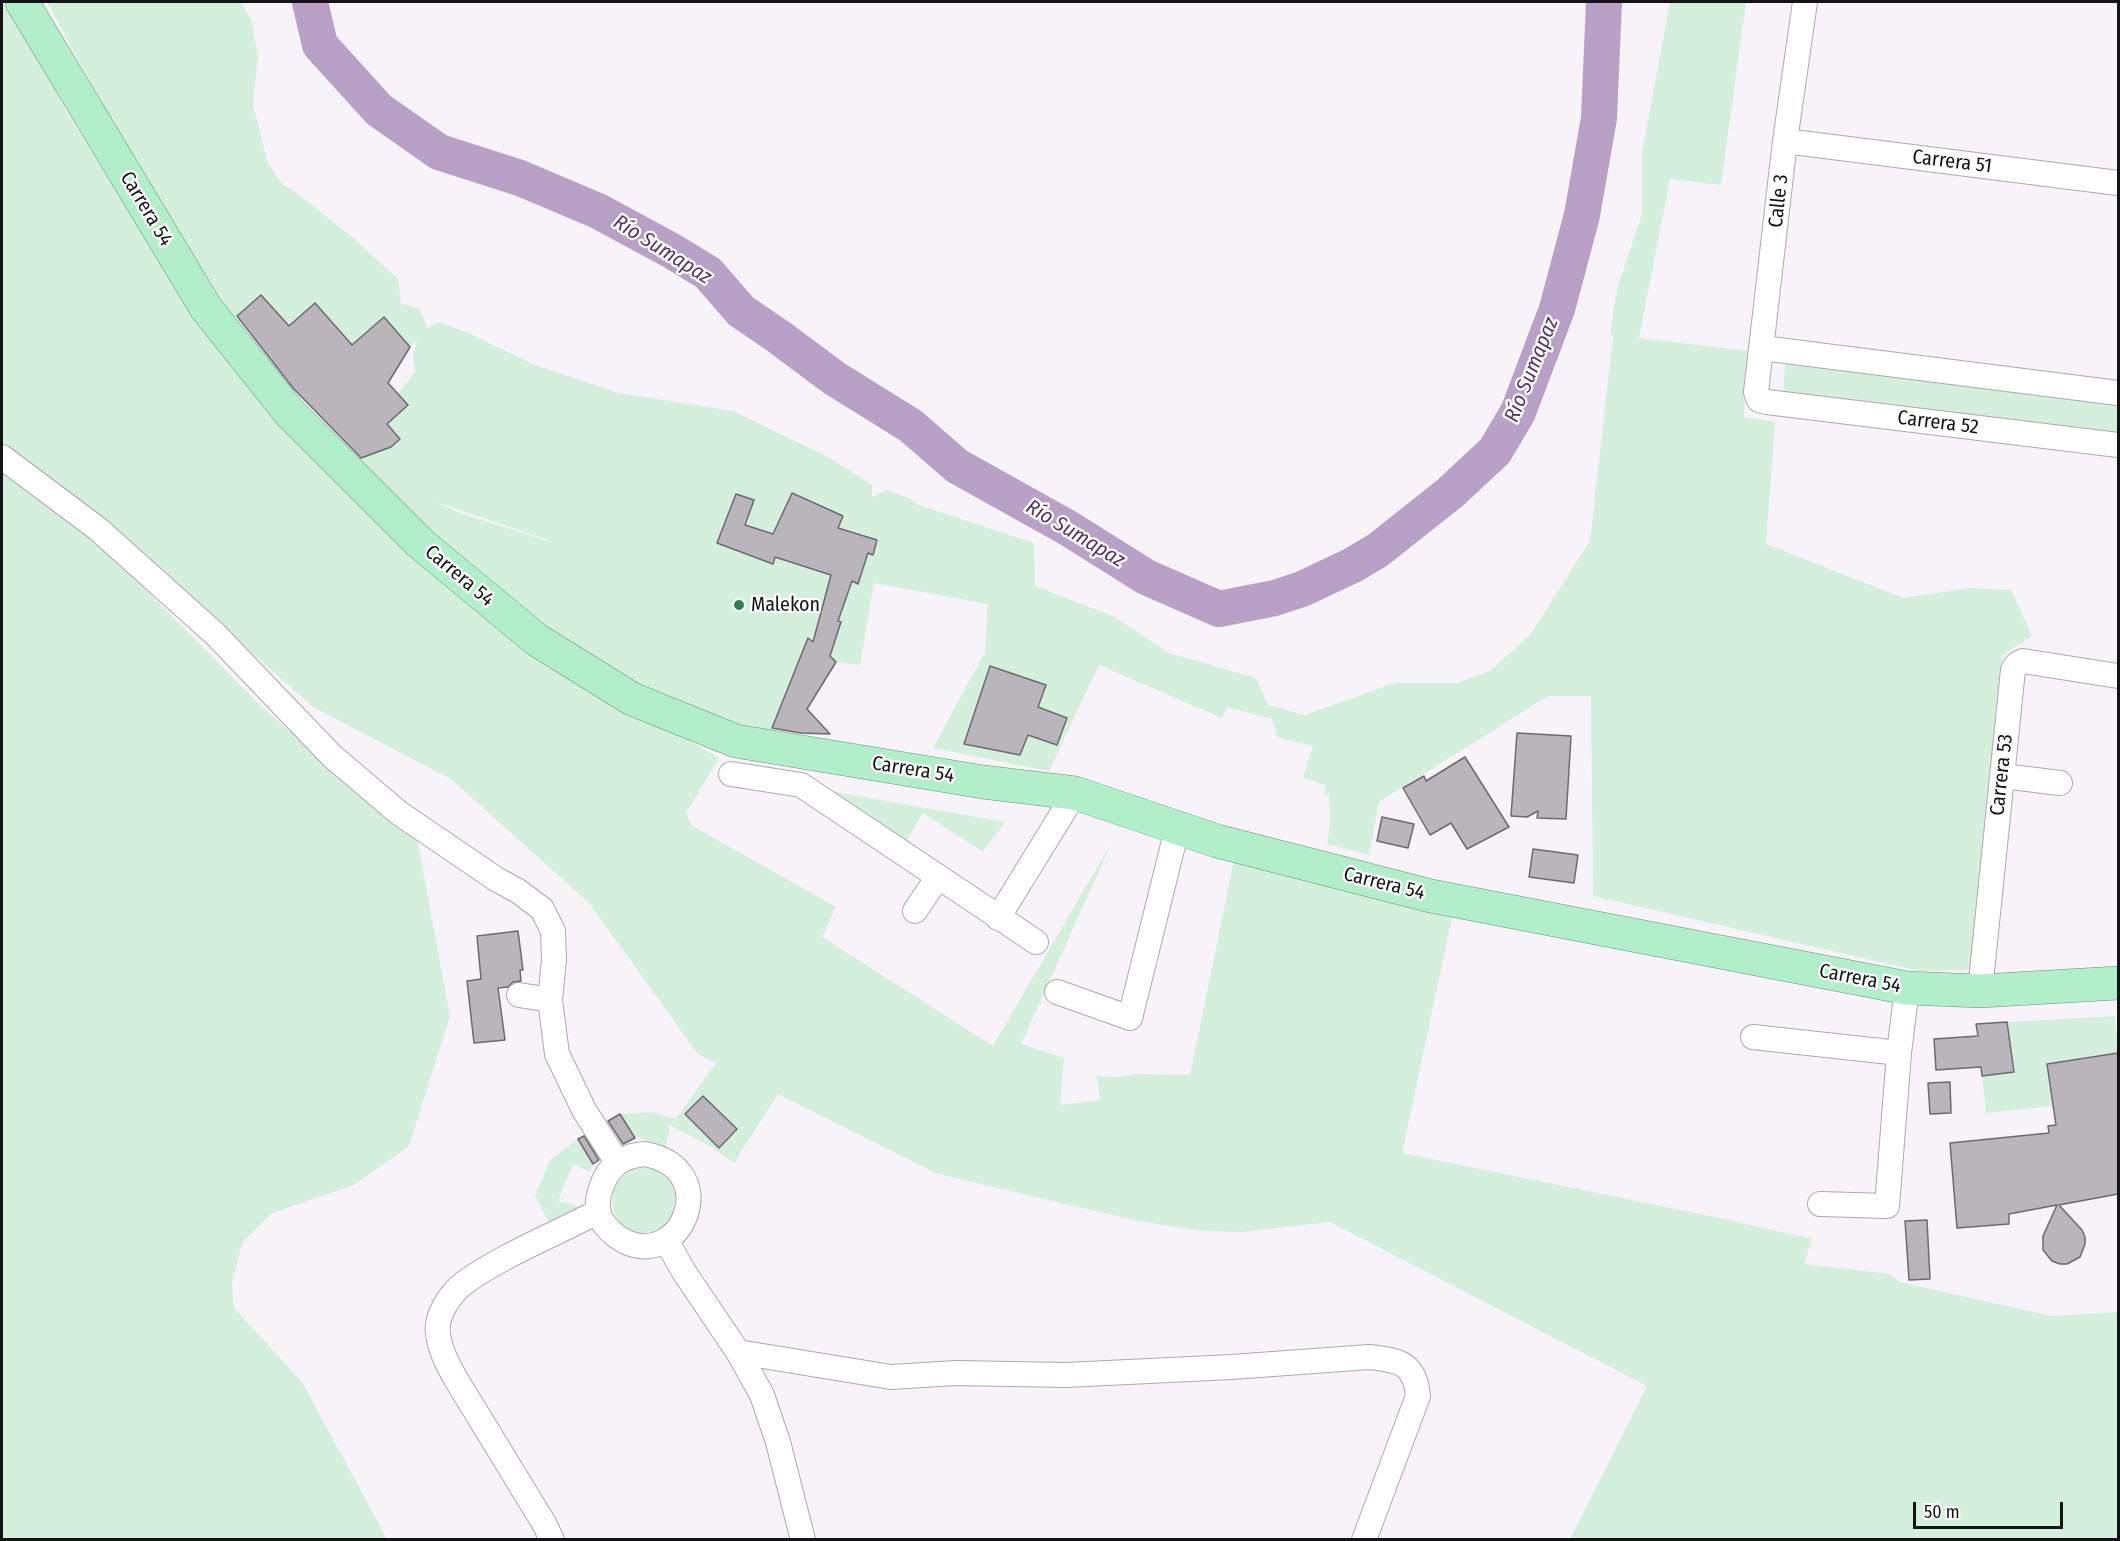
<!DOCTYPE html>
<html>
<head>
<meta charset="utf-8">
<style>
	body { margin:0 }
	#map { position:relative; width:2120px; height:1541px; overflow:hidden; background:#f7f3f9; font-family:"Fira Sans Condensed",sans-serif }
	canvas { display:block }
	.frame { position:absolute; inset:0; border:3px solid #141315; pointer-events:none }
	.scale { position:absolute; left:1913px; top:1502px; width:150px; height:27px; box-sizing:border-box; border:3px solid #141315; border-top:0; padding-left:8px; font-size:18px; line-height:21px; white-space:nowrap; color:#141315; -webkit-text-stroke:4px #fff; paint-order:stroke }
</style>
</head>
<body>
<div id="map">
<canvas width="2120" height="1541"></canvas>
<div class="frame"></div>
<div class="scale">50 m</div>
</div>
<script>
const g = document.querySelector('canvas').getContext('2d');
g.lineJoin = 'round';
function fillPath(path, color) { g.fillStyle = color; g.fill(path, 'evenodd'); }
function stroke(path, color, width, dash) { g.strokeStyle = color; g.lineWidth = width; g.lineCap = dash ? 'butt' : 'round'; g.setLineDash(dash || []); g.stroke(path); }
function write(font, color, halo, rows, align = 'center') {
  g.font = font + ' "Fira Sans Condensed",sans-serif'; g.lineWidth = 4.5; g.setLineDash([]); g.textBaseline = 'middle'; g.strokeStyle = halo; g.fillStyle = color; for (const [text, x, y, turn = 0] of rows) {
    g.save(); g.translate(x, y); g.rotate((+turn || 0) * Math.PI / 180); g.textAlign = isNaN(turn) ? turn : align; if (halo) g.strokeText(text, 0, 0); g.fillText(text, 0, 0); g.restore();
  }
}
fillPath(new Path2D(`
	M2,2L24,32L69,116L192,312L275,413L674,732L719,758L686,813L691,825L836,907L822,937L993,1046L1112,842L1021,1044L1064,1058L1060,1105L1101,1100L1096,1076L1118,1077L1137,1074L1190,1075L1234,860L1452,918L1402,1153L1720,1218L1812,1239L1804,1264L1890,1274L1899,1282L2052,1316L2118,1312V1539H1570L1647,1386L1330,1222L1242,1232L1202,1231L1138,1221L938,1174L778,1094L734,1163L713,1148L670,1125L666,1147L634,1136L620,1114L653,1112L676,1119L716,1063L698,1054L589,903L451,779L313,707L101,519L2,450Z
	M47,2H241L252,22L258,56L253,105L268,163L283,185L293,190L352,237L398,279L401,303L420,309L427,328L439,322L466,332L535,365L619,393L733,411L830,458L872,485V497L887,490L911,499L918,505L1034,543L1035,586L1115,617L1169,653L1256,678L1268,705L1305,715L1395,683H1457L1490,671L1530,635L1590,541L1613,336L1611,333L1613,311L1618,286L1642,214V153L1670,2H1746L1721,185L1670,179L1639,338L1748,351L1744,417L1775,422L1766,544L1903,598L1971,588L2011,590L2032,636L2003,655L1971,959L1968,970L1919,971L1593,896L1591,696H1548L1379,802L1369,855L1327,844L1330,824L1329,796L1324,794L1326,786L1303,777L1313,746L1277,737L1272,719L1227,707L1222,718L1099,665L1049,771L933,748L985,652L988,604L874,583L860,665L836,662L808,638L775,719L772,732L722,729L638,696L507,608L356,460L391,447L387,424L407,405L398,394L415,372L413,357L417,340L410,347L384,317L373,326L382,336L361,355L315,303L289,326L261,295L234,319C168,215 104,110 47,2ZM436,502L551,541V542L460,513Z
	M1785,364L2118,404V435L1783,394Z
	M2,472L93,537L264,709L417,838L450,1016L409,1146L354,1185L272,1213L243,1242L232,1282L234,1308L302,1382L387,1539H2Z
	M818,789L1005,822L983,852L923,813L904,845Z
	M2115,1016L2118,1053L2047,1064L2053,1106L1986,1113L1976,1024Z
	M578,1139L593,1164L590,1172L573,1164L558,1201L581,1207L555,1233L535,1196L550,1160Z
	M612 1201a33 33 0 1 1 66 0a33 33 0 1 1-66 0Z`), '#d4efdc');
stroke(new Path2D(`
	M310,2L320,45L379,110L439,152L520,178L598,211L672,251L708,273L741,311L779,337L834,378L911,426L957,466L1068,528L1146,577L1219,609L1275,598L1302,589L1353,565L1378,550L1450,493L1495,451L1518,412L1557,309L1582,215L1599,118L1604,2`), '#b8a0c6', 36);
const building = new Path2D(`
	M261,295L289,326L315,303L352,345L384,317L410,347L388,383L408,405L387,424L400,439L391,447L361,458L293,388L237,316Z
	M792,493L843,516L838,528L877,540L873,555L868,553L858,584L852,581L838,621L841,622L830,656L836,662L807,709L830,734L801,733L772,728L808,638L813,642L831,575L775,557L773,564L717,543L736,494L754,500L745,525L773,534Z
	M990,666L1046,685L1038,707L1067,718L1057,745L1028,735L1020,755L964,744Z
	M1517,733L1571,736L1566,819L1537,818L1538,811L1527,817L1511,816Z
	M1465,757L1509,827L1467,849L1451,823L1430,835L1403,788L1424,776L1426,781Z
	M1382,817L1414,824L1408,848L1377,841Z
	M1533,849L1578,855L1574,883L1529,877Z
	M518,931L523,970H520L521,981L513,982L508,987L498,988L505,1040L474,1043L467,981L481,979L477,936Z
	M2007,1022L2014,1072L1982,1076L1981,1067L1936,1070L1934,1039L1978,1036L1976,1024Z
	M2118,1053V1194L2059,1205L2082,1230L2085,1237V1244L2080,1257L2067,1264H2060L2052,1261L2043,1250V1236L2057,1205L2009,1214V1224L1957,1228L1950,1143L2049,1133L2048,1126L2056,1125L2047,1064Z
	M1950,1082L1951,1113L1930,1114L1928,1083Z
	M703,1096L737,1129L719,1148L685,1114Z
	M620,1114L635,1138L623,1144L608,1121Z
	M584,1136L599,1160L593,1164L578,1139Z
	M1927,1220L1930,1279L1909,1280L1905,1221Z`);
fillPath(building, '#b9b5bb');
stroke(building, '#6d6a6f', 1.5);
const minor = new Path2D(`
	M1805,2L1785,141L1756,392L1759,400L1767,402L2118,445
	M1785,141L2118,183
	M1762,348L2118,393
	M2,457L98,529L215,634L332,756L399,813L496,879L518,891L542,909L553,931L554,960L550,1000L557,1054L584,1110L617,1162
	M731,774L801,785L1036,942
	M2003,776L2060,783
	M915,911L938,877
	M998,918L1075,793
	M1980,991L2013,670L2017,664L2023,661L2118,676
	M1057,992L1130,1018L1177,829
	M519,995L550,1000
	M1753,1037L1899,1053
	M645,1154C724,1169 682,1270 624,1241C615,1236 606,1228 601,1219C592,1202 604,1172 619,1162C627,1156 636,1155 645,1154Z
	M1820,1204L1887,1206L1899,1053L1907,988
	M666,1240L684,1272L738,1352L762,1395L778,1442L803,1540
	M738,1352L891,1377L956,1373L1066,1375L1232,1367L1369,1357C1399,1360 1415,1363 1418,1396L1364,1540
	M552,1540L545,1525L457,1381C449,1367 440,1351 438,1334C435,1316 450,1294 464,1283C501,1256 556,1234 597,1212`);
const primary = new Path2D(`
	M22,2L206,308L289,412L420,543L537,640L632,699L736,741L983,782L1075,793L1217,841L1431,896L1907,988L1980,991L2118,983`);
stroke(minor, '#ada9af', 26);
stroke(primary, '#5a9a73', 34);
stroke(minor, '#fff', 24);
stroke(primary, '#b3eeca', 33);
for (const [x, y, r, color] of [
	[739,605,6,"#2d8052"]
]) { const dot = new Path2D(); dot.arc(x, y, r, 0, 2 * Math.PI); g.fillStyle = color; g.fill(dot); stroke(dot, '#fff', 2); }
write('20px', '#141315', '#fff', [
	["Carrera 51",1952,162,7],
	["Calle 3",1779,201,-84],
	["Carrera 54",146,209,59],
	["Carrera 52",1938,423,7],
	["Carrera 54",459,576,40],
	["Carrera 54",913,770,9],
	["Carrera 53",2002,775,-84],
	["Carrera 54",1384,884,14],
	["Carrera 54",1860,979,11]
]);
write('20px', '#141315', '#fff', [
	["Malekon",751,605]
], 'left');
write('italic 21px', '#553466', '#fff', [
	["Río Sumapaz",662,250,32],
	["Río Sumapaz",1532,370,-68],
	["Río Sumapaz",1075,534,31]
]);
</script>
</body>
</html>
